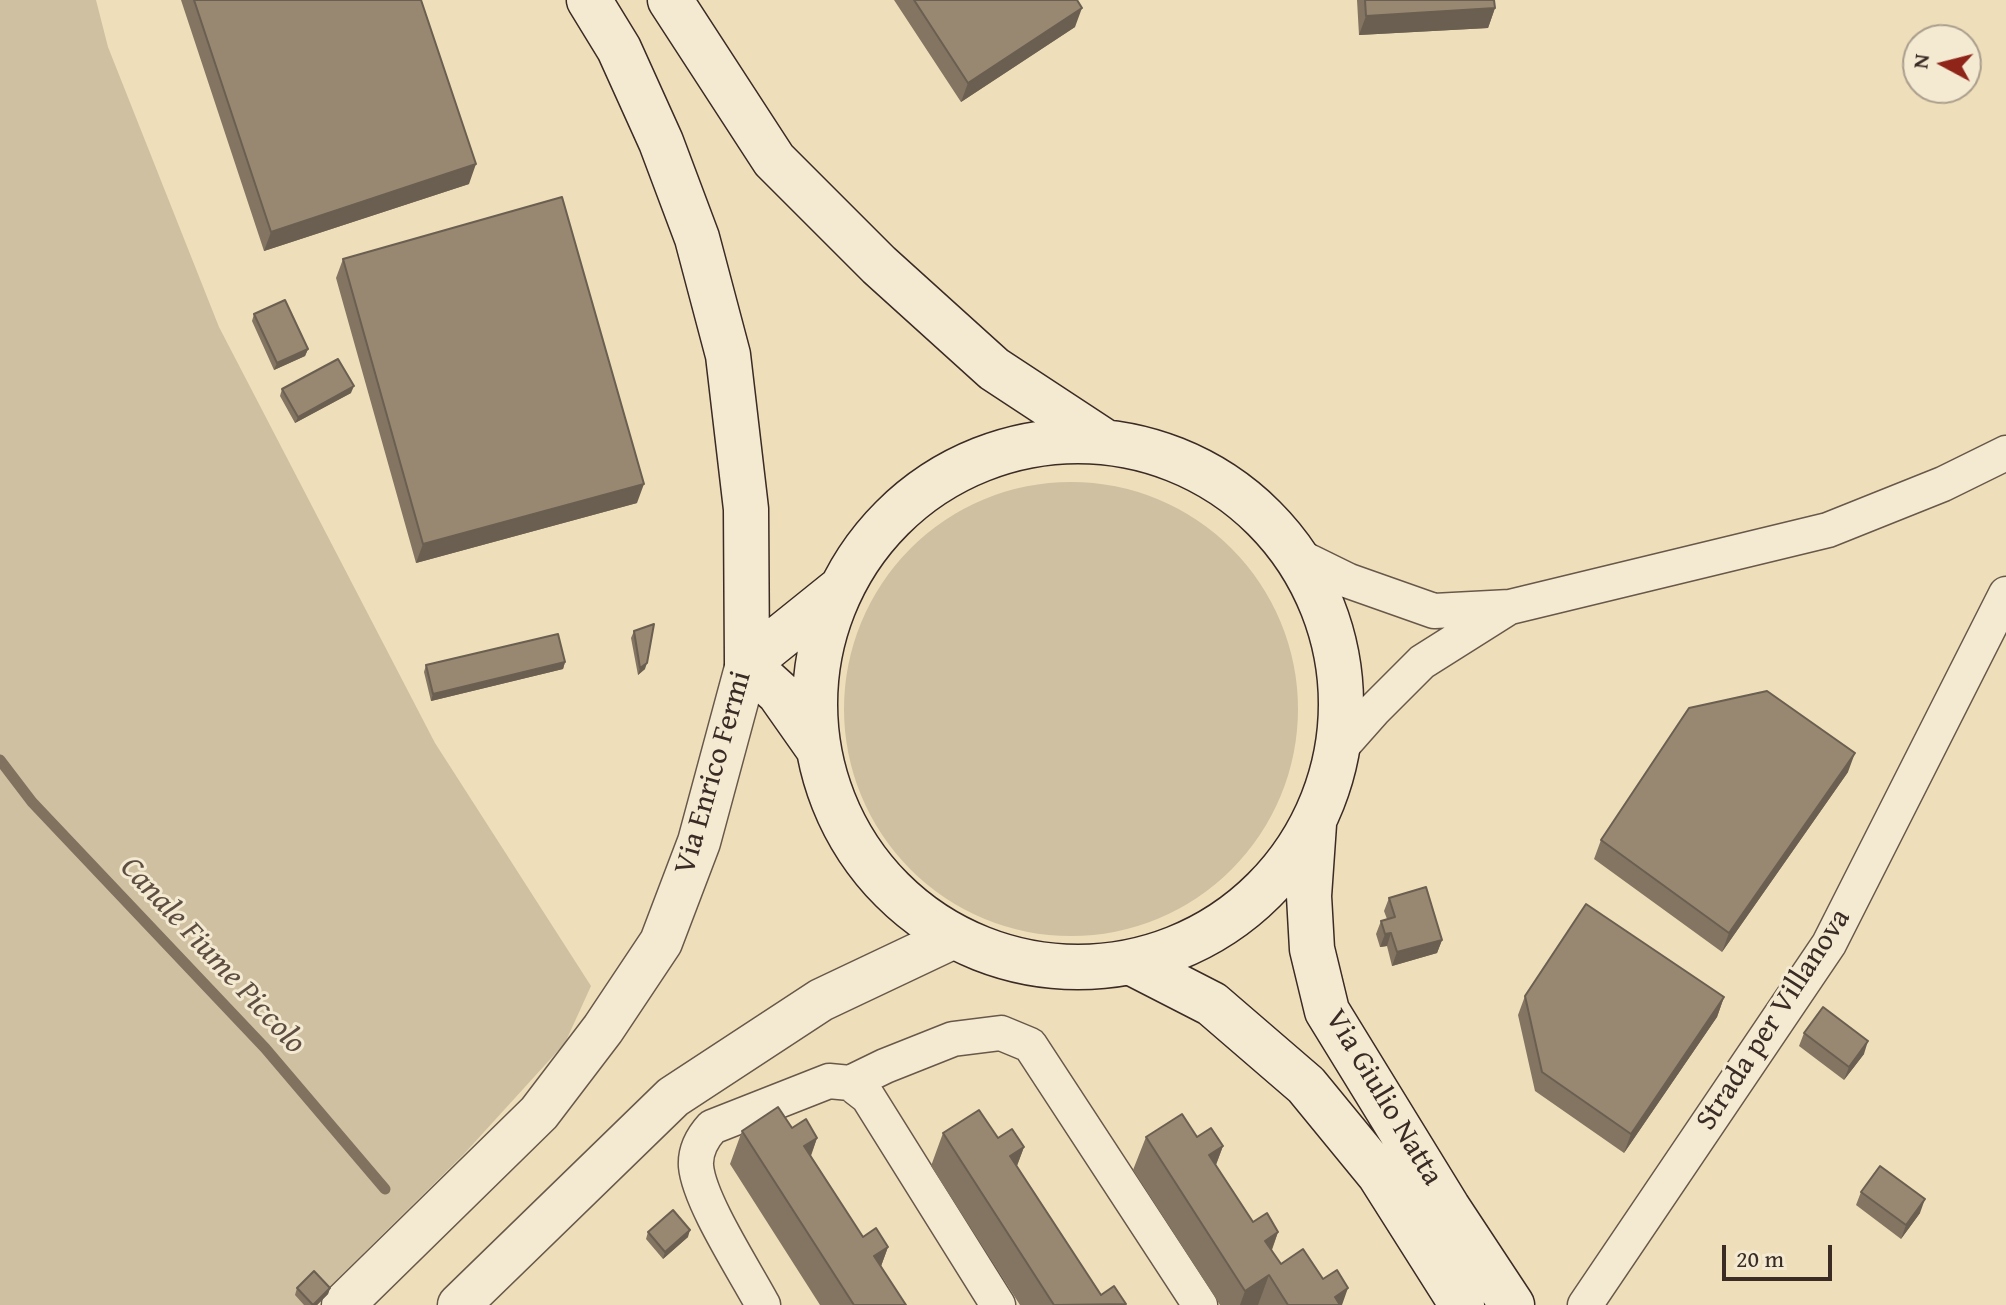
<!DOCTYPE html>
<html>
<head>
<meta charset="utf-8">
<style>
	body { margin:0 }
	#map { position:relative; width:2006px; height:1305px; overflow:hidden; background:#eedeba; font-family:"Gentium Book Plus",serif }
	canvas { display:block }
	.north { position:absolute; left:1902px; top:24px; width:80px; height:80px; box-sizing:border-box; background:#f4ead2; border:2px solid #aa9e8d; border-radius:50%; rotate:277deg; font-size:22px; font-weight:700; line-height:32px; text-align:center; color:#3a2b25 }
	.north::after { content:''; display:block; margin:auto; width:28px; height:36px; background:#8f2418; clip-path:polygon(50% 0,100% 100%,50% 72%,0 100%) }
	.scale { position:absolute; left:1722px; top:1245px; width:110px; height:36px; box-sizing:border-box; border:4px solid #3a2b25; border-top:0; padding-left:10px; font-size:24px; line-height:28px; white-space:nowrap; color:#3a2b25; -webkit-text-stroke:6px #f4ead2; paint-order:stroke }
</style>
</head>
<body>
<div id="map">
<canvas width="2006" height="1305"></canvas>
<div class="north">N</div>
<div class="scale">20 m</div>
</div>
<script>
const g = document.querySelector('canvas').getContext('2d');
g.lineJoin = 'round';
function fillPath(path, color) { g.fillStyle = color; g.fill(path, 'evenodd'); }
function stroke(path, color, width, dash) { g.strokeStyle = color; g.lineWidth = width; g.lineCap = dash ? 'butt' : 'round'; g.setLineDash(dash || []); g.stroke(path); }
function write(font, color, halo, rows, align = 'center') {
  g.font = font + ' "Gentium Book Plus",serif'; g.lineWidth = 6; g.setLineDash([]); g.textBaseline = 'middle'; g.strokeStyle = halo; g.fillStyle = color; for (const [text, x, y, turn = 0] of rows) {
    g.save(); g.translate(x, y); g.rotate((+turn || 0) * Math.PI / 180); g.textAlign = isNaN(turn) ? turn : align; if (halo) g.strokeText(text, 0, 0); g.fillText(text, 0, 0); g.restore();
  }
}
fillPath(new Path2D(`
	M0,0H96L108,47L219,327L435,743L591,986L565,1043L464,1154L311,1305H0Z
	M844 709a227 227 0 1 1 454 0a227 227 0 1 1-454 0Z`), '#cfc0a1');
stroke(new Path2D(`
	M0,760L32,802L265,1048L385,1189`), '#817260', 11);
const minor = new Path2D(`
	M1294,554L1349,581L1434,611L1510,607L1828,530L1943,484L2006,453
	M1335,754L1374,710L1422,662L1506,609
	M850,1083L885,1066L953,1039L1001,1033L1030,1045L1200,1305
	M763,1305C745,1271 699,1201 696,1166C695,1150 702,1138 712,1127L829,1081L850,1083L868,1097L998,1305
	M1585,1305L1829,944L2006,594`);
const tertiary = new Path2D(`
	M343,1305L539,1113L603,1029L661,942L699,842L747,664
	M459,1305L673,1097L821,1000L952,938`);
const secondary = new Path2D(`
	M589,0L619,49L661,142L697,238L728,355L746,509L747,664
	M670,0L774,160L879,265L994,369L1102,440
	M815 704a263 263 0 1 1 526 0a263 263 0 1 1-526 0Z
	M747,664L839,590
	M747,664L779,693L817,747
	M1314,824L1309,896L1312,949L1327,1011L1448,1208L1512,1305
	M1134,964L1212,1004L1306,1085L1379,1174L1462,1305`);
stroke(minor, '#67584a', 37);
stroke(tertiary, '#67584a', 45);
stroke(secondary, '#3a2b25', 47);
stroke(minor, '#f4ead2', 34);
stroke(tertiary, '#f4ead2', 42);
stroke(secondary, '#f4ead2', 44);
fillPath(new Path2D(`
	M181,0H421L469,184L264,251Z
	M894,0H1077L1075,27L961,102Z
	M1357,0H1494L1495,8L1488,28L1359,35Z
	M343,259L637,503L416,563L336,278Z
	M254,314L308,349L305,356L274,370L252,321Z
	M282,389L351,393L295,423L280,396Z
	M634,631L645,669L638,675L631,638Z
	M565,662L563,669L431,701L424,672L426,665Z
	M1848,772L1722,952L1594,859L1601,840Z
	M1389,898L1442,940L1437,953L1392,966L1387,946L1380,947L1376,934L1381,921L1387,919L1384,911Z
	M1525,996L1724,997L1717,1017L1624,1153L1535,1091L1518,1015Z
	M1804,1033L1864,1054L1844,1080L1799,1046Z
	M742,1131L817,1138L811,1156L863,1237L888,1247L881,1266L906,1305H820L730,1164Z
	M943,1133L998,1138L1024,1147L1017,1166L1101,1295L1126,1305H1020L931,1166Z
	M1146,1137H1197L1223,1146L1216,1165L1253,1222L1278,1232L1272,1250L1281,1264L1342,1305H1220L1133,1170Z
	M1861,1192L1920,1213L1901,1239L1856,1205Z
	M648,1232L688,1237L663,1259L646,1239Z
	M297,1288H330L328,1294L317,1305H304L295,1295Z`), '#837562');
fillPath(new Path2D(`
	M1082,8L1075,27L961,102L968,83Z
	M1495,8L1488,28L1359,35L1366,16Z
	M476,164L469,184L264,251L271,232Z
	M308,349L305,356L274,370L277,363Z
	M354,386L351,393L295,423L298,417Z
	M644,484L637,503L416,563L423,544Z
	M565,662L563,669L431,701L433,694Z
	M647,663L645,669L638,675L640,668Z
	M1855,753L1848,772L1722,952L1729,933Z
	M1391,933L1387,946L1380,947L1385,934Z
	M1442,940L1437,953L1392,966L1397,952Z
	M1724,997L1717,1017L1624,1153L1631,1134Z
	M1868,1041L1864,1054L1844,1080L1849,1067Z
	M817,1138L805,1171L804,1146Z
	M1223,1146L1210,1180L1209,1155Z
	M1024,1147L1011,1181L1010,1156Z
	M1925,1199L1920,1213L1901,1239L1906,1225Z
	M690,1230L688,1237L663,1259L665,1252Z
	M1278,1232L1266,1265L1265,1241Z
	M888,1247L876,1280L874,1256Z
	M1269,1275L1258,1305H1240L1245,1291Z
	M330,1288L328,1294L317,1305H313Z
	M1348,1288L1342,1305H1332L1335,1297Z`), '#6a5f50');
const building = new Path2D(`
	M194,0H421L476,164L271,232Z
	M914,0H1077L1082,8L968,83Z
	M1365,0H1494L1495,8L1366,16Z
	M562,197L644,484L423,544L343,259Z
	M285,300L308,349L277,363L254,314Z
	M338,359L354,386L298,417L282,389Z
	M654,624L647,663L640,668L634,631Z
	M558,634L565,662L433,694L426,665Z
	M1767,691L1855,753L1729,933L1601,840L1689,708Z
	M1426,887L1442,940L1397,952L1391,933L1385,934L1381,921L1395,917L1389,898Z
	M1586,904L1724,997L1631,1134L1542,1072L1525,996Z
	M1823,1007L1868,1041L1849,1067L1804,1033Z
	M778,1107L792,1128L806,1119L817,1138L804,1146L863,1237L876,1228L888,1247L874,1256L906,1305H854L742,1131Z
	M979,1110L998,1138L1012,1129L1024,1147L1010,1156L1101,1295L1114,1286L1126,1304L1054,1305L943,1133Z
	M1182,1114L1197,1137L1211,1128L1223,1146L1209,1155L1253,1222L1267,1213L1278,1232L1265,1241L1281,1264L1303,1249L1323,1279L1337,1270L1348,1288L1335,1297L1340,1305H1288L1269,1275L1245,1291L1146,1137Z
	M1880,1166L1925,1199L1906,1225L1861,1192Z
	M673,1210L690,1230L665,1252L648,1232Z
	M314,1271L330,1288L313,1305L297,1288Z`);
fillPath(building, '#988872');
stroke(building, '#6a5f50', 2);
write('30px', '#3a2b25', '#f4ead2', [
	["Via Enrico Fermi",714,773,-74],
	["Strada per Villanova",1774,1020,-57],
	["Via Giulio Natta",1383,1098,59]
]);
write('italic 32px', '#5e4e42', '#f4ead2', [
	["Canale Fiume Piccolo",212,956,47]
]);
</script>
</body>
</html>
